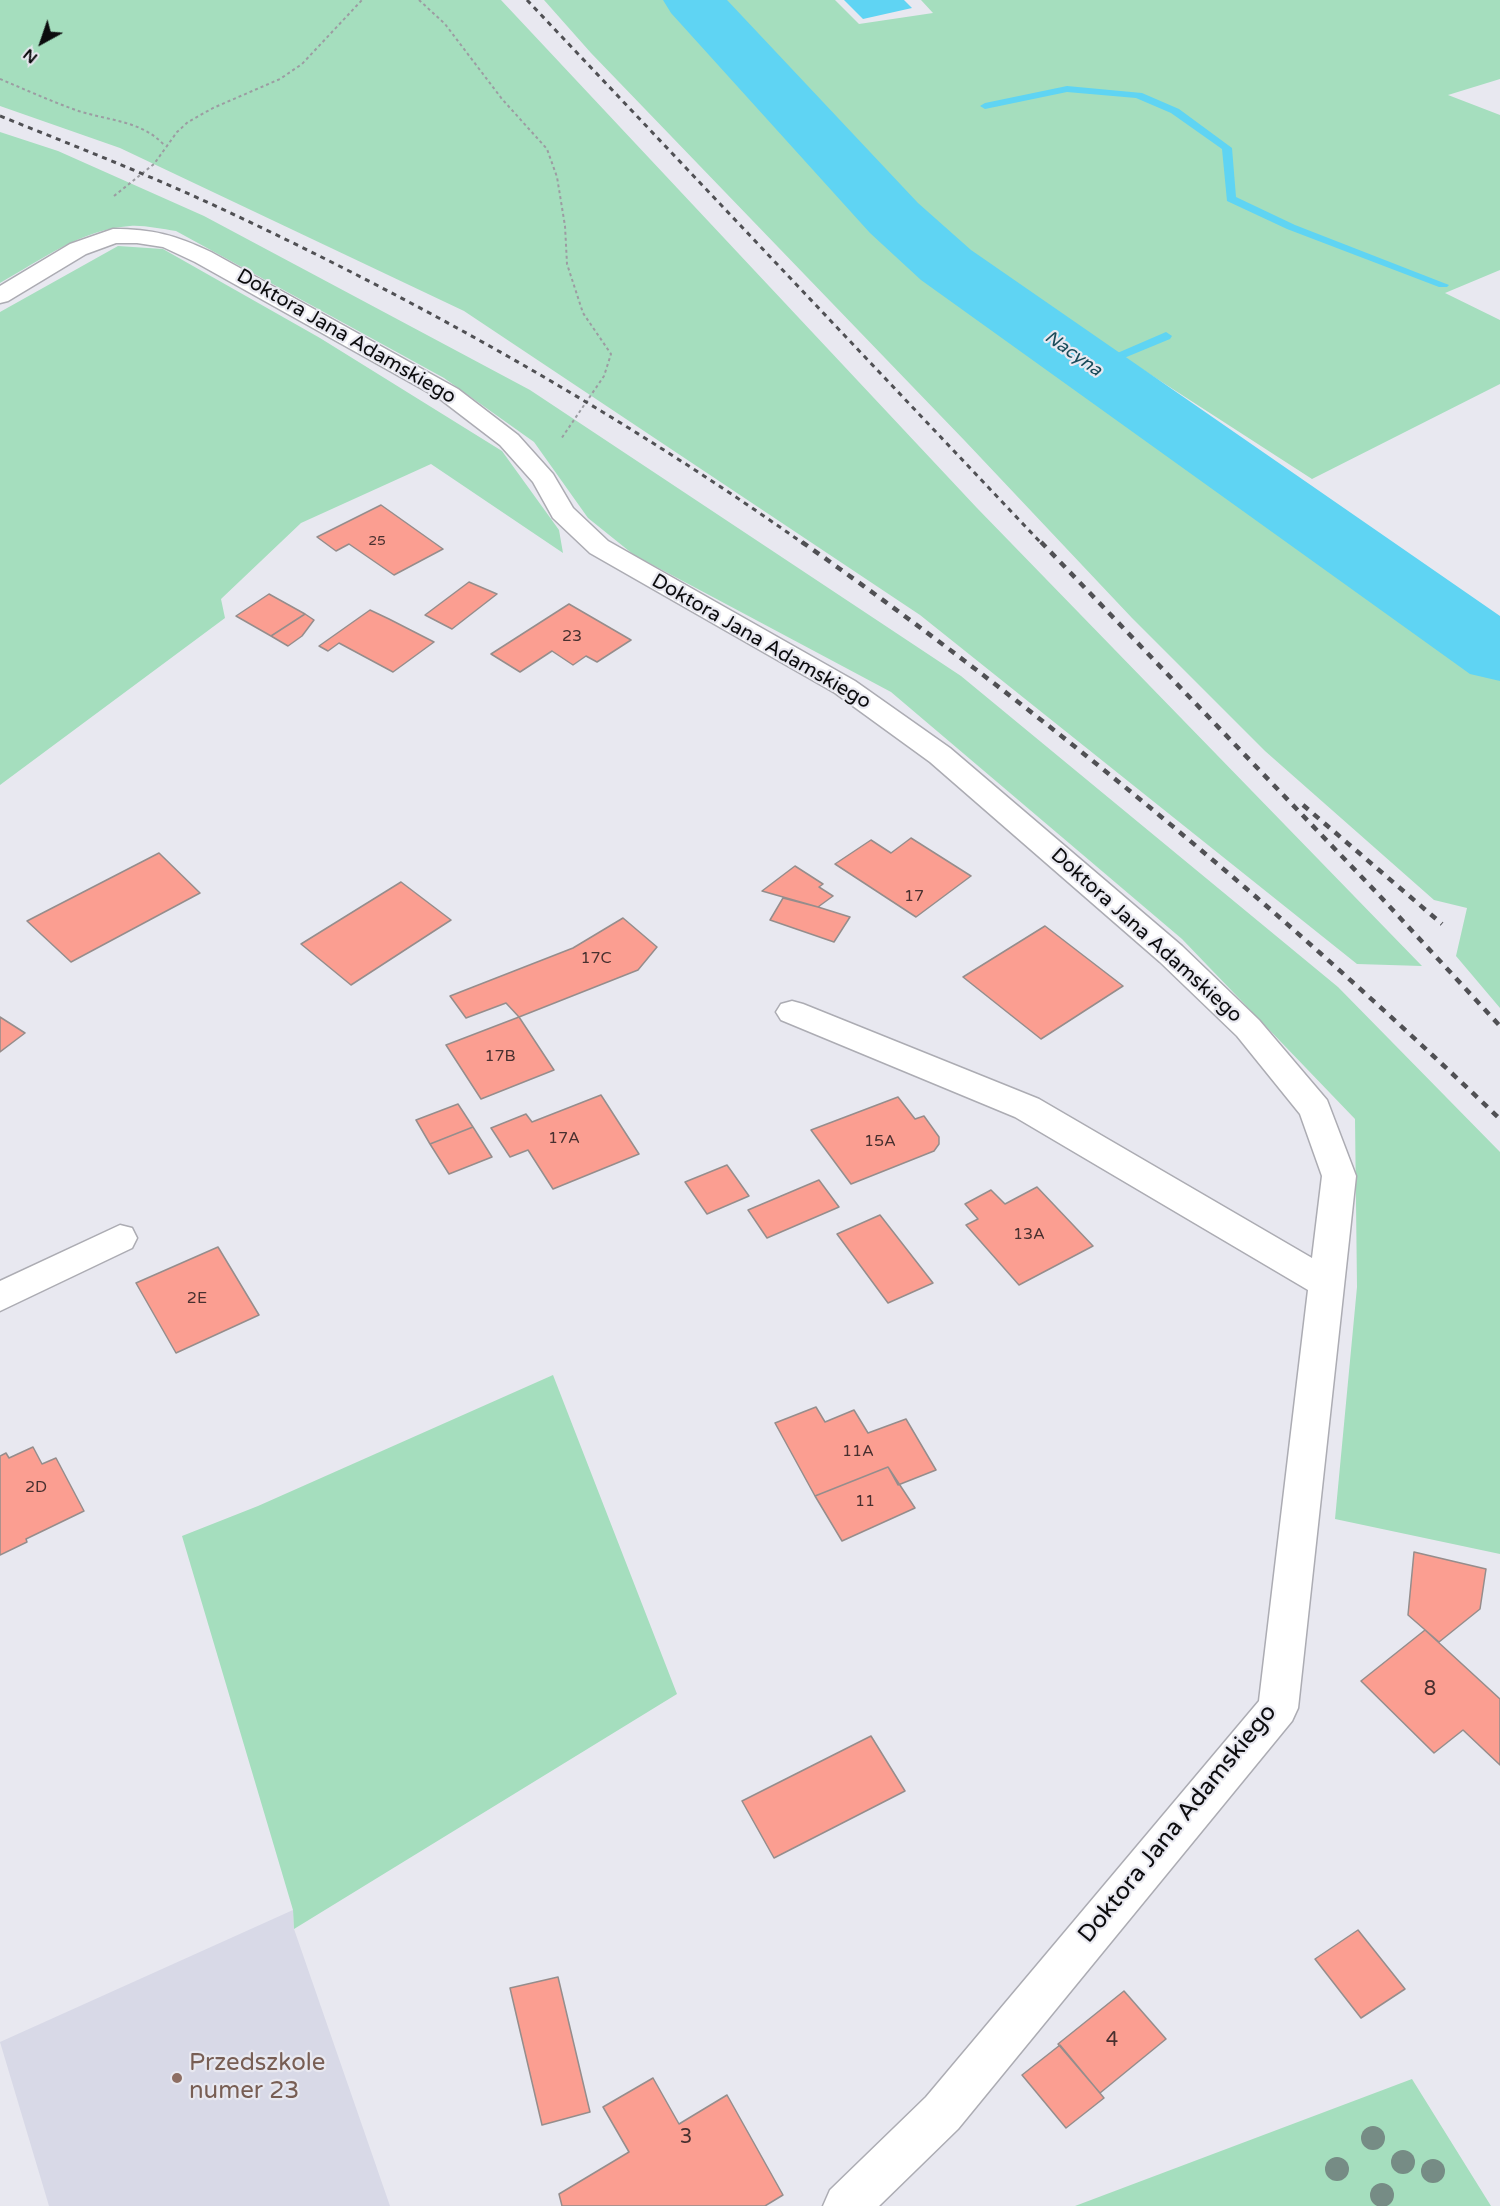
<!DOCTYPE html>
<html>
<head>
<meta charset="utf-8">
<style>
	body { margin:0 }
	#map { position:relative; width:1500px; height:2206px; overflow:hidden; background:#e8e8f0; font-family:"Varela Round",sans-serif }
	canvas { display:block }
	.north { position:absolute; left:12px; top:12px; width:60px; height:60px; -webkit-text-stroke:4px #e8e8f0; paint-order:stroke; rotate:220deg; font-size:16px; font-weight:700; line-height:24px; text-align:center; color:#0c0c0e }
	.north::after { content:''; display:block; margin:auto; width:21px; height:27px; background:#0c0c0e; clip-path:polygon(50% 0,100% 100%,50% 72%,0 100%) }
</style>
</head>
<body>
<div id="map">
<canvas width="1500" height="2206"></canvas>
<div class="north">N</div>
</div>
<script>
const g = document.querySelector('canvas').getContext('2d');
g.lineJoin = 'round';
function fillPath(path, color) { g.fillStyle = color; g.fill(path, 'evenodd'); }
function stroke(path, color, width, dash) { g.strokeStyle = color; g.lineWidth = width; g.lineCap = dash ? 'butt' : 'round'; g.setLineDash(dash || []); g.stroke(path); }
function write(font, color, halo, rows, align = 'center') {
  g.font = font + ' "Varela Round",sans-serif'; g.lineWidth = 4.5; g.setLineDash([]); g.textBaseline = 'middle'; g.strokeStyle = halo; g.fillStyle = color; for (const [text, x, y, turn = 0] of rows) {
    g.save(); g.translate(x, y); g.rotate((+turn || 0) * Math.PI / 180); g.textAlign = isNaN(turn) ? turn : align; if (halo) g.strokeText(text, 0, 0); g.fillText(text, 0, 0); g.restore();
  }
}
fillPath(new Path2D(`
	M293,1910L294,1929L390,2206H49L0,2042Z`), '#d8d9e7');
fillPath(new Path2D(`
	M0,0H501L977,508L1422,966L1357,964L920,615L464,311L120,148L0,106Z
	M544,0H679L877,217L944,277L1500,671V1008L1456,956L1467,908L1434,900L1265,751L1132,618L965,441L591,53Z
	M718,0H835L859,24L933,13L921,0H1500V79L1448,95L1500,115V270L1445,293L1500,320V384L1312,479L970,258Z
	M0,132L58,151L204,216L530,390L961,676L1338,987L1500,1152V1554L1335,1519L1357,1287L1355,1119L1182,939L891,692L634,555L588,518L534,442L444,378L176,231C161,229 144,225 130,226C82,229 41,260 0,283Z
	M118,246L163,249L320,338L502,451L559,530L563,553L431,464L301,523L221,599L225,618L0,785V312Z
	M553,1375L677,1694L294,1929L293,1910L182,1536L258,1506Z
	M1412,2079L1491,2206H1075Z`), '#a5debe');
fillPath(new Path2D(`
	M844,0H904L912,8L863,19Z`), '#5fd4f3');
fillPath(new Path2D(`
	M1067,86L1142,93L1179,109L1232,148L1236,197L1295,225L1449,285L1447,287H1439L1287,229L1227,201L1222,149L1171,113L1136,98L1067,92L985,109L980,106L985,103Z
	M1166,332L1172,336L1170,339L1095,370L1091,371L1085,367Z`), '#5fd4f3');
fillPath(new Path2D(`
	M663,0H727L918,203L971,250L1500,616V681L1470,674L921,280L870,233L671,13Z`), '#5fd4f3');
const building = new Path2D(`
	M381,505L443,549L394,575L349,544L336,551L317,537Z
	M469,582L497,594L452,629L425,615Z
	M269,594L305,614L271,636L236,616Z
	M569,604L631,640L597,662L586,656L573,665L552,651L520,672L491,654Z
	M370,610L389,619L434,642L393,672L339,643L328,651L319,646Z
	M305,614L314,620L302,636L288,646L271,636Z
	M911,838L971,876L916,917L835,864L871,840L891,853Z
	M159,853L200,893L71,962L27,921Z
	M795,866L823,884L819,887L833,896L818,907L762,891Z
	M401,882L451,920L351,985L301,944Z
	M783,898L818,907L850,917L834,942L770,920Z
	M623,918L657,947L638,970L519,1017L506,1003L466,1018L450,996L573,948Z
	M1045,926L1123,986L1041,1039L963,977Z
	M0,1017L25,1033L0,1052Z
	M519,1017L554,1070L481,1099L446,1045Z
	M601,1095L639,1154L553,1189L528,1150L510,1157L491,1128L526,1114L532,1122Z
	M898,1097L915,1119L924,1116L939,1137V1144L934,1151L851,1184L811,1130Z
	M458,1104L473,1127L430,1144L416,1120Z
	M473,1127L492,1157L449,1174L430,1144Z
	M727,1165L749,1196L707,1214L685,1182Z
	M819,1180L839,1207L767,1238L748,1210Z
	M1037,1187L1093,1246L1019,1285L966,1225L978,1219L965,1204L991,1190L1005,1204Z
	M880,1215L933,1283L888,1303L837,1234Z
	M218,1247L259,1315L176,1353L136,1283Z
	M816,1407L825,1422L854,1410L868,1433L906,1419L936,1470L898,1485L888,1467L815,1496L775,1423Z
	M33,1447L42,1464L56,1458L84,1511L26,1539L27,1542L0,1555V1456L6,1453L9,1458Z
	M888,1467L915,1508L842,1541L815,1496Z
	M1414,1552L1486,1569L1480,1609L1439,1642L1408,1615Z
	M1425,1630L1500,1699V1765L1463,1730L1434,1753L1361,1681Z
	M871,1736L905,1791L774,1858L742,1801Z
	M1358,1930L1405,1989L1361,2018L1315,1959Z
	M558,1977L590,2112L542,2125L510,1988Z
	M1124,1991L1166,2039L1100,2093L1058,2044Z
	M1060,2045L1104,2098L1066,2128L1022,2075Z
	M653,2078L679,2124L727,2095L783,2195L765,2206H562L559,2194L629,2152L603,2107Z`);
fillPath(building, '#fb9e91');
stroke(building, '#958d8c', 1.5);
const minor = new Path2D(`
	M113,229C153,229 175,235 211,252L458,389L518,435L553,474L573,508L608,541L855,681L950,748L1182,946L1259,1020L1327,1100L1356,1176L1298,1708L1292,1721L958,2129L879,2206H823L830,2190L926,2097L1259,1701L1308,1290L1015,1117L781,1020L776,1012L781,1004L792,1001L803,1004L1039,1099L1312,1258L1322,1176L1300,1114L1237,1036L1160,962L930,762L835,693L590,553L553,518L533,482L500,445L440,399L195,262L163,247L137,243H116L86,254L8,301L0,303V286L70,244Z
	M120,1225L132,1228L137,1238L132,1248L0,1311V1281Z`);
stroke(minor, '#acacb3', 3);
stroke(new Path2D(`
	M419,0L445,24L502,99L547,149L557,177L565,226L567,264L583,313L611,354L604,376L561,439
	M0,79C24,89 48,100 73,109C105,121 141,119 165,146
	M114,196L154,164L177,132L188,122L213,108L280,79L302,64L362,0`), '#9c9ca2', 2, [3, 3]);
fillPath(minor, '#fff');
stroke(new Path2D(`
	M527,0L1042,544
	M0,116C80,148 159,179 237,216C434,309 626,418 804,544`), '#505054', 3, [5, 5]);
stroke(new Path2D(`
	M802,542C1049,716 1282,910 1500,1119
	M1041,542L1378,894L1500,1026
	M1303,805L1442,924`), '#505054', 4.5, [7, 7]);
g.fillStyle = '#768c85';
for (const [x, y] of [
	[1373,2138],
	[1403,2162],
	[1337,2169],
	[1433,2171],
	[1382,2195]
]) { g.beginPath(); g.arc(x, y, 12, 0, 2 * Math.PI); g.fill(); }
for (const [x, y, r, color] of [
	[177,2078,6,"#8d6e63"]
]) { const dot = new Path2D(); dot.arc(x, y, r, 0, 2 * Math.PI); g.fillStyle = color; g.fill(dot); stroke(dot, '#e8e8f0', 2); }
write('14px', '#48302f', null, [
	["25",377,541]
]);
write('16px', '#48302f', null, [
	["23",572,637],
	["17",914,897],
	["17C",596,959],
	["17B",500,1057],
	["17A",564,1139],
	["15A",880,1142],
	["13A",1029,1235],
	["2E",197,1299],
	["11A",858,1452],
	["2D",36,1488],
	["11",865,1502]
]);
write('italic 18px', '#1a4c5a', '#e8e8f0', [
	["Nacyna",1073,354,35]
]);
write('20px', '#0c0c0e', '#e8e8f0', [
	["Doktora Jana Adamskiego",346,337,30],
	["Doktora Jana Adamskiego",761,642,30],
	["Doktora Jana Adamskiego",1146,936,42]
]);
write('20px', '#48302f', null, [
	["8",1430,1690],
	["4",1112,2041],
	["3",686,2138]
]);
write('24px', '#0c0c0e', '#e8e8f0', [
	["Doktora Jana Adamskiego",1178,1824,-51]
]);
write('24px', '#785e54', '#e8e8f0', [
	["Przedszkole",189,2064],
	["numer 23",189,2092]
], 'left');
</script>
</body>
</html>
